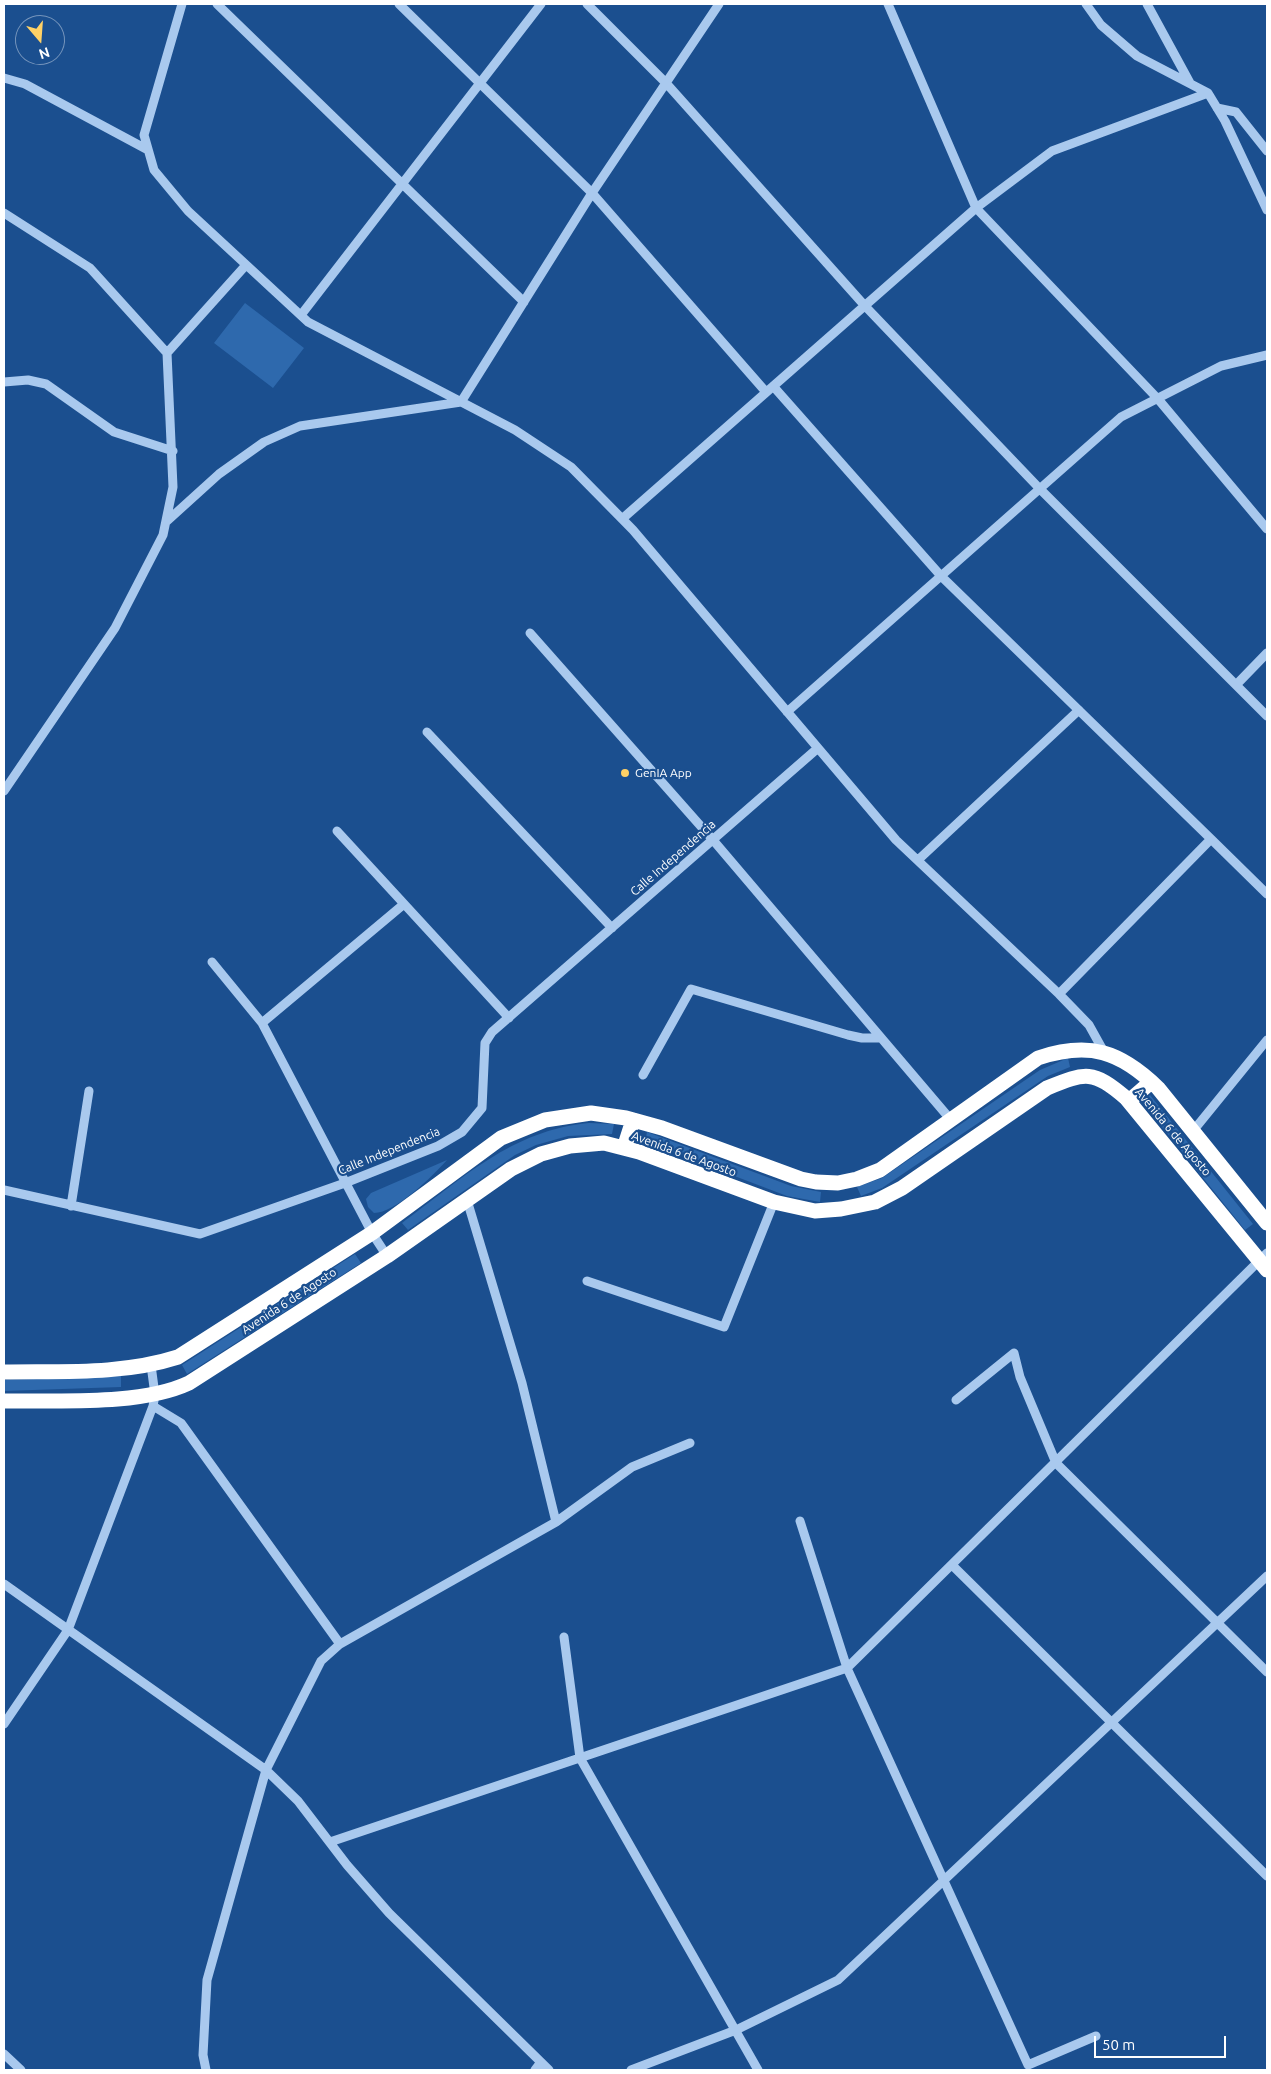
<!DOCTYPE html>
<html>
<head>
<meta charset="utf-8">
<style>
	body { margin:0 }
	#map { position:relative; width:1271px; height:2074px; overflow:hidden; background:#1b4f8f; font-family:Ubuntu,sans-serif }
	canvas { display:block }
	.frame { position:absolute; inset:0; border:5px solid #fff; pointer-events:none }
	.north { position:absolute; left:15px; top:15px; width:50px; height:50px; box-sizing:border-box; background:#1b4f8f; border:1px solid #7695bc; border-radius:50%; rotate:162deg; font-size:14px; font-weight:700; line-height:20px; text-align:center; color:#fff }
	.north::after { content:''; display:block; margin:auto; width:18px; height:22px; background:#ffd166; clip-path:polygon(50% 0,100% 100%,50% 72%,0 100%) }
	.scale { position:absolute; left:1094px; top:2036px; width:132px; height:22px; box-sizing:border-box; border:2px solid #fff; border-top:0; padding-left:6px; font-size:15px; line-height:18px; white-space:nowrap; color:#fff; -webkit-text-stroke:4px #1b4f8f; paint-order:stroke }
</style>
</head>
<body>
<div id="map">
<canvas width="1271" height="2074"></canvas>
<div class="frame"></div>
<div class="north">N</div>
<div class="scale">50 m</div>
</div>
<script>
const g = document.querySelector('canvas').getContext('2d');
g.lineJoin = 'round';
function fillPath(path, color) { g.fillStyle = color; g.fill(path, 'evenodd'); }
function stroke(path, color, width, dash) { g.strokeStyle = color; g.lineWidth = width; g.lineCap = dash ? 'butt' : 'round'; g.setLineDash(dash || []); g.stroke(path); }
function write(font, color, halo, rows, align = 'center') {
  g.font = font + ' Ubuntu,sans-serif'; g.lineWidth = 4.5; g.setLineDash([]); g.textBaseline = 'middle'; g.strokeStyle = halo; g.fillStyle = color; for (const [text, x, y, turn = 0] of rows) {
    g.save(); g.translate(x, y); g.rotate((+turn || 0) * Math.PI / 180); g.textAlign = isNaN(turn) ? turn : align; if (halo) g.strokeText(text, 0, 0); g.fillText(text, 0, 0); g.restore();
  }
}
fillPath(new Path2D(`
	M245,303L304,348L273,388L214,343Z
	M1068,1058L1070,1067L1048,1076L882,1188L861,1196L857,1187L882,1178L1040,1070Z
	M1150,1095L1253,1224L1245,1230L1142,1102Z
	M589,1123L614,1124L612,1134L568,1136L536,1145L515,1155L408,1230L402,1223C462,1179 512,1130 589,1123Z
	M647,1132L791,1186L821,1192L820,1202L787,1196L645,1142Z
	M447,1160C433,1176 395,1213 374,1213L368,1207L366,1199L371,1193Z
	M355,1254L361,1263L187,1374L182,1365Z
	M121,1376V1387L4,1391V1380Z`), '#2e69ad');
stroke(new Path2D(`
	M182,4L144,135L154,170L188,211L308,322L515,430L571,467L633,530L896,840L1059,994L1089,1025L1104,1052
	M217,4L524,302
	M399,4L592,193L766,392
	M587,4L666,83L865,306L1040,489L1267,716
	M888,4L976,208L1158,399L1267,529
	M1086,4L1101,25L1137,56L1208,93L1225,121L1267,210
	M1147,4L1190,83
	M4,78L25,84L148,150
	M1217,108L1236,112L1267,151
	M4,213L90,268L167,353L246,265
	M301,315L541,4
	M4,382L28,380L46,384L114,432L173,451
	M773,386L941,576L1211,839L1059,994
	M622,519L976,208L1052,151L1208,93
	M166,522L219,474L264,442L300,426L461,402L592,193L719,4
	M530,633L713,840L951,1120
	M1236,685L1267,653
	M787,712L1121,417L1221,366L1267,355
	M427,732L612,928
	M4,791L115,628L163,535L173,487L167,353
	M337,831L509,1018
	M1211,839L1267,894
	M918,860L1079,710
	M212,962L262,1023L372,1233L387,1256
	M262,1023L404,904
	M643,1075L691,989L848,1035L862,1038H881
	M1193,1131L1267,1040
	M4,1190L200,1234L345,1183L438,1146L462,1132L482,1108L485,1043L492,1032L818,748
	M467,1200L522,1383L556,1522
	M71,1206L89,1091
	M587,1281L724,1327L774,1202
	M956,1400L1014,1353L1020,1377L1056,1463L1267,1672
	M153,1406L181,1423L340,1644
	M800,1521L847,1668L1028,2065L1096,2036
	M952,1565L1267,1876
	M4,1584L266,1770L298,1801L347,1865L389,1913L549,2070
	M564,1637L580,1758L758,2070
	M4,1724L68,1630L153,1406L155,1395L151,1365
	M330,1842L847,1668L1267,1253
	M4,2054L21,2070
	M206,2070L203,2055L207,1980L266,1770L321,1661L340,1644L556,1522L632,1467L690,1443
	M535,2070L541,2062
	M631,2070L736,2030L838,1980L1267,1576`), '#a9c9ee', 9);
stroke(new Path2D(`
	M1129,1101L1151,1082
	M624,1148L633,1120
	M4,1372C62,1371 122,1375 178,1357L372,1233L501,1138L545,1120L591,1113L626,1118L662,1128L801,1179L816,1182L838,1183L857,1179L880,1170L1038,1058C1089,1041 1120,1051 1158,1088L1267,1223
	M4,1401C59,1400 140,1406 189,1383L387,1256L511,1169L541,1154L570,1146L604,1143L639,1152L774,1202L815,1211L841,1209L875,1202L902,1188L1047,1088C1086,1072 1093,1070 1126,1098L1267,1270`), '#fff', 15);
for (const [x, y, r, color] of [
	[625,773,5,"#ffd166"]
]) { const dot = new Path2D(); dot.arc(x, y, r, 0, 2 * Math.PI); g.fillStyle = color; g.fill(dot); stroke(dot, '#1b4f8f', 2); }
write('12px', '#fff', '#1b4f8f', [
	["GenIA App",635,773]
], 'left');
write('12px', '#fff', '#1b4f8f', [
	["Calle Independencia",673,858,-41],
	["Avenida 6 de Agosto",1173,1132,50],
	["Calle Independencia",389,1151,-22],
	["Avenida 6 de Agosto",684,1154,20],
	["Avenida 6 de Agosto",289,1301,-33]
]);
</script>
</body>
</html>
